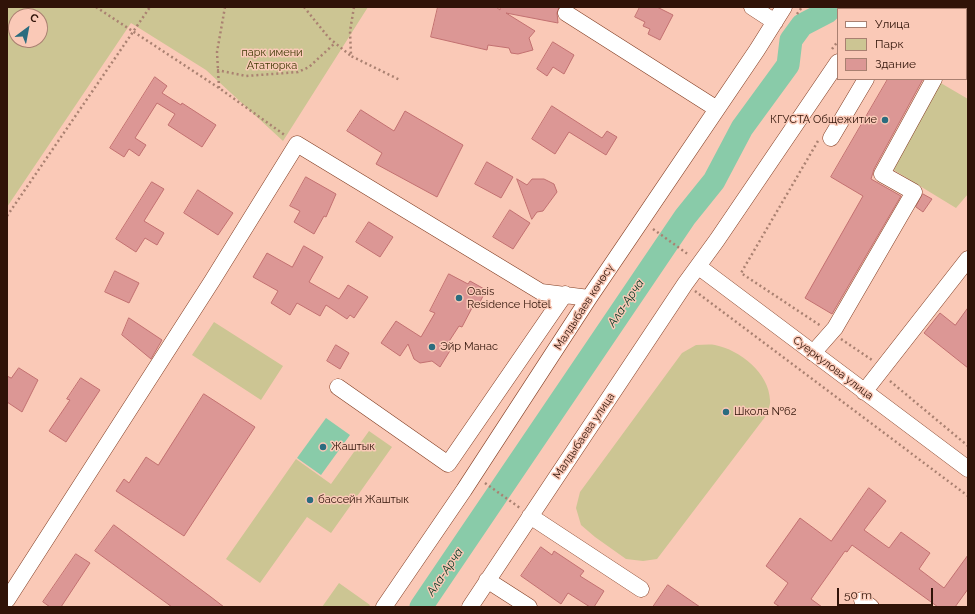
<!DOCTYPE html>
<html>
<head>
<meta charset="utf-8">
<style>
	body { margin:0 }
	#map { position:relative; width:975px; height:614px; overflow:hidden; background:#fac9b7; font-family:Raleway,sans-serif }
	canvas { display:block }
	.frame { position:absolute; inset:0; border:8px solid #301308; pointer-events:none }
	.legend { position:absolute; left:837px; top:8px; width:130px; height:72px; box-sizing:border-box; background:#fac9b7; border:1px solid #a98071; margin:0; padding:5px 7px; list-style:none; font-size:12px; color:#301308 }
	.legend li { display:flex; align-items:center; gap:8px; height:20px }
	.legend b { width:20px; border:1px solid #a98071 }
	.north { position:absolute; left:8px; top:8px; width:40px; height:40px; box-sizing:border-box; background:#fac9b7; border:1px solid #a98071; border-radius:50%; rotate:32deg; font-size:11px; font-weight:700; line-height:16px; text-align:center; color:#301308 }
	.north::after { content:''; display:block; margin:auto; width:14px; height:18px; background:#2b6c7f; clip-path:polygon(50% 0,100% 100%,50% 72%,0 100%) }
	.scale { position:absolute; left:837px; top:588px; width:96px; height:18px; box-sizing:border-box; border:2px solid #301308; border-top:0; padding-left:5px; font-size:12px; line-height:14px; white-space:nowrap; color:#301308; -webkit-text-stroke:3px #fac9b7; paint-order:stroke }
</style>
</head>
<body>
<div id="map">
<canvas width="975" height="614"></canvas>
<div class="frame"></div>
<ul class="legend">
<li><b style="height:5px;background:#fff"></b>Улица</li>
<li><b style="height:11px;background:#ccc593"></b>Парк</li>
<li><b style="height:11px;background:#dc9795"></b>Здание</li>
</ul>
<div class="north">С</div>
<div class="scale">50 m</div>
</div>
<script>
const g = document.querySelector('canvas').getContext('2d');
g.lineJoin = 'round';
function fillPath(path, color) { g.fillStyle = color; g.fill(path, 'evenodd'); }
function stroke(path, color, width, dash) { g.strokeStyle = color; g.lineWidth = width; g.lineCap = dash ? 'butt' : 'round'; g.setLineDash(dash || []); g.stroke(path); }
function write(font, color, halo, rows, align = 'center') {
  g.font = font + ' Raleway,sans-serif'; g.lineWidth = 3; g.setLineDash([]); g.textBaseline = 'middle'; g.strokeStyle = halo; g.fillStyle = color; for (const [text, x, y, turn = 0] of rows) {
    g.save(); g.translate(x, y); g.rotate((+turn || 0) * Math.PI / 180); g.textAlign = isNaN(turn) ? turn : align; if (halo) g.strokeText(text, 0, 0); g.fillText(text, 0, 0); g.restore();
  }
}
fillPath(new Path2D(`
	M7,7H368L283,141L206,70L131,23L7,207ZM16,16H40V40H16Z
	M939,82L968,99V194L956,208L892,169Z
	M214,322L283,366L261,400L192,355Z
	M696,345C702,345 709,344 715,345C740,350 769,373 770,400C771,405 767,412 765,417L657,559L643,561L626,559L595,537L581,525L576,508L580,492L682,353Z
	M369,431L392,447L331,533L307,517L260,583L226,559L296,459L331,484Z
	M339,583L370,605L369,607H322Z`), '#ccc593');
fillPath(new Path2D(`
	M326,418L350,435L321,475L297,458Z`), '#89cba9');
stroke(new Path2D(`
	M421,607L685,217L714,181L742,128L788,65L791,40L802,25L827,12L832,7`), '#89cba9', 23);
const building = new Path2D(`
	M438,7H496L500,10V7H559L557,13L558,23L506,13L535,31L529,38L533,50L518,54L511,53L509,48L488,45L487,50L431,37Z
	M640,7H657L673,15L660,40L648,34L650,29L643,26L645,22L635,17Z
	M553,42L574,55L564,74L553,67L547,76L537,69Z
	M155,77L167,86L162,93L181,105L182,103L216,125L202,147L168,125L175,114L157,103L135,138L146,145L139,156L129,149L124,157L110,148Z
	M888,79H923L874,169L871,179L901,196L832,314L805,298L863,196L831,177Z
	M552,106L602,138L607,131L617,137L606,155L569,132L555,154L532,139Z
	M361,110L394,131L405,111L463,145L437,197L376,164L382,153L347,131Z
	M487,162L513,177L501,198L475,184Z
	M306,177L336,194L326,217L324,216L314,234L294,222L300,211L290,206Z
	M517,179L527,185L532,179H544L554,184L557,192L543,211L537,212L532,219Z
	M152,182L164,189L144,221L164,233L157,245L145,238L136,252L116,239Z
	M198,190L233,213L218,235L184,213Z
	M923,194L932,199L923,212L916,207Z
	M510,210L530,223L513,249L493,237Z
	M369,222L393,237L380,257L356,242Z
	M304,246L323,257L309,282L339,299L348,285L368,297L354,318L350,315L347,319L326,305L320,316L297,303L290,315L271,303L278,291L253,277L267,253L292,267Z
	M115,271L139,283L129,303L105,292Z
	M449,274L468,284L470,281L486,290L477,308L473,306L462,327L459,326L446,346L451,349L440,367L432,361L420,363L414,359L408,344L400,356L381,343L396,321L421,337L435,313L430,311Z
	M968,308V368L924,333L940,313L955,325Z
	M129,318L162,340L151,359L122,335Z
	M336,345L349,353L340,369L327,361Z
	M19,368L38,380L22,412L7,402V376L11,378Z
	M81,378L100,390L66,442L49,431L70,400L67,399Z
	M204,394L255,427L184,536L116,491L124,479L129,483L146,457L158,465Z
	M869,488L886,501L864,530L889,548L901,532L930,553L919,569L944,588L968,555V589L955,607H938L852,545L847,552L845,551L811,599L822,607H780L774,603L788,583L766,566L800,518L831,541Z
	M114,525L211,597L224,607H172L95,551Z
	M541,547L552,555L554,551L584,571L580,576L604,591L594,607H590L568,593L561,604L521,576Z
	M76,554L90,563L61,607H50L43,602Z
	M668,585L700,607H653Z`);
fillPath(building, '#dc9795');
stroke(building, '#c27070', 1);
const minor = new Path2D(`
	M752,7L775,22
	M871,9L873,7
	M566,13L717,109
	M831,138L866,79
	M699,267L968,469
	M813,353L835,328L914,192L882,174L934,79
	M338,387L448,464L565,294
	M864,392L968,259
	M530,516L641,589
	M487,580L529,607
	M7,600L212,281L297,144L541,292L589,298
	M862,600L871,607
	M384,607L464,490L589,298L757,50L784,7
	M470,607L685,284L717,240L838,62`);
stroke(minor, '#803b20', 17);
stroke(new Path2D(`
	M96,7L219,88L286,136
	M304,7L329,38L351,56
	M354,7L350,31L351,56L400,80
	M896,9L897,7
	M797,14L802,7
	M832,49L838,41
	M217,70L246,76L298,72L309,67L335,43
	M219,88L217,52L225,7
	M818,141L741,273L821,326
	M7,216L150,7
	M653,229L689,255
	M695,291L968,496
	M841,339L872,360
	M890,381L968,446
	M485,483L520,508`), '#aa8171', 2.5, [2, 3]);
stroke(minor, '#fff', 16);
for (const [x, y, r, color] of [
	[885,120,4,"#2b6c7f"],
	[459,298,4,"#2b6c7f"],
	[432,347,4,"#2b6c7f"],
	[726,412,4,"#2b6c7f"],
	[323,447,4,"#2b6c7f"],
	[310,500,4,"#2b6c7f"]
]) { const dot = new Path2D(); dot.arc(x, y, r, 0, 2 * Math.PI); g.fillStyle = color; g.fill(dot); stroke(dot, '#fac9b7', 1.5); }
write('11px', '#413a06', '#fac9b7', [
	["парк имени",272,53],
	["Ататюрка",272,66]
]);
write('11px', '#301308', '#fac9b7', [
	["КГУСТА Общежитие",877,120,"right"],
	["Oasis",467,292],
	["Residence Hotel",467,305],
	["Эйр Манас",440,347],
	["Школа №62",734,412],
	["Жаштык",331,447],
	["бассейн Жаштык",318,500]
], 'left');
write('11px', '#301308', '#fac9b7', [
	["Малдыбаев көчөсү",584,307,-57],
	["Суеркулова улица",833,368,37],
	["Малдыбаева улица",584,436,-56]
]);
write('italic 12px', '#003923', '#fac9b7', [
	["Ала-Арча",626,303,-56],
	["Ала-Арча",445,572,-56]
]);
</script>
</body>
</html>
